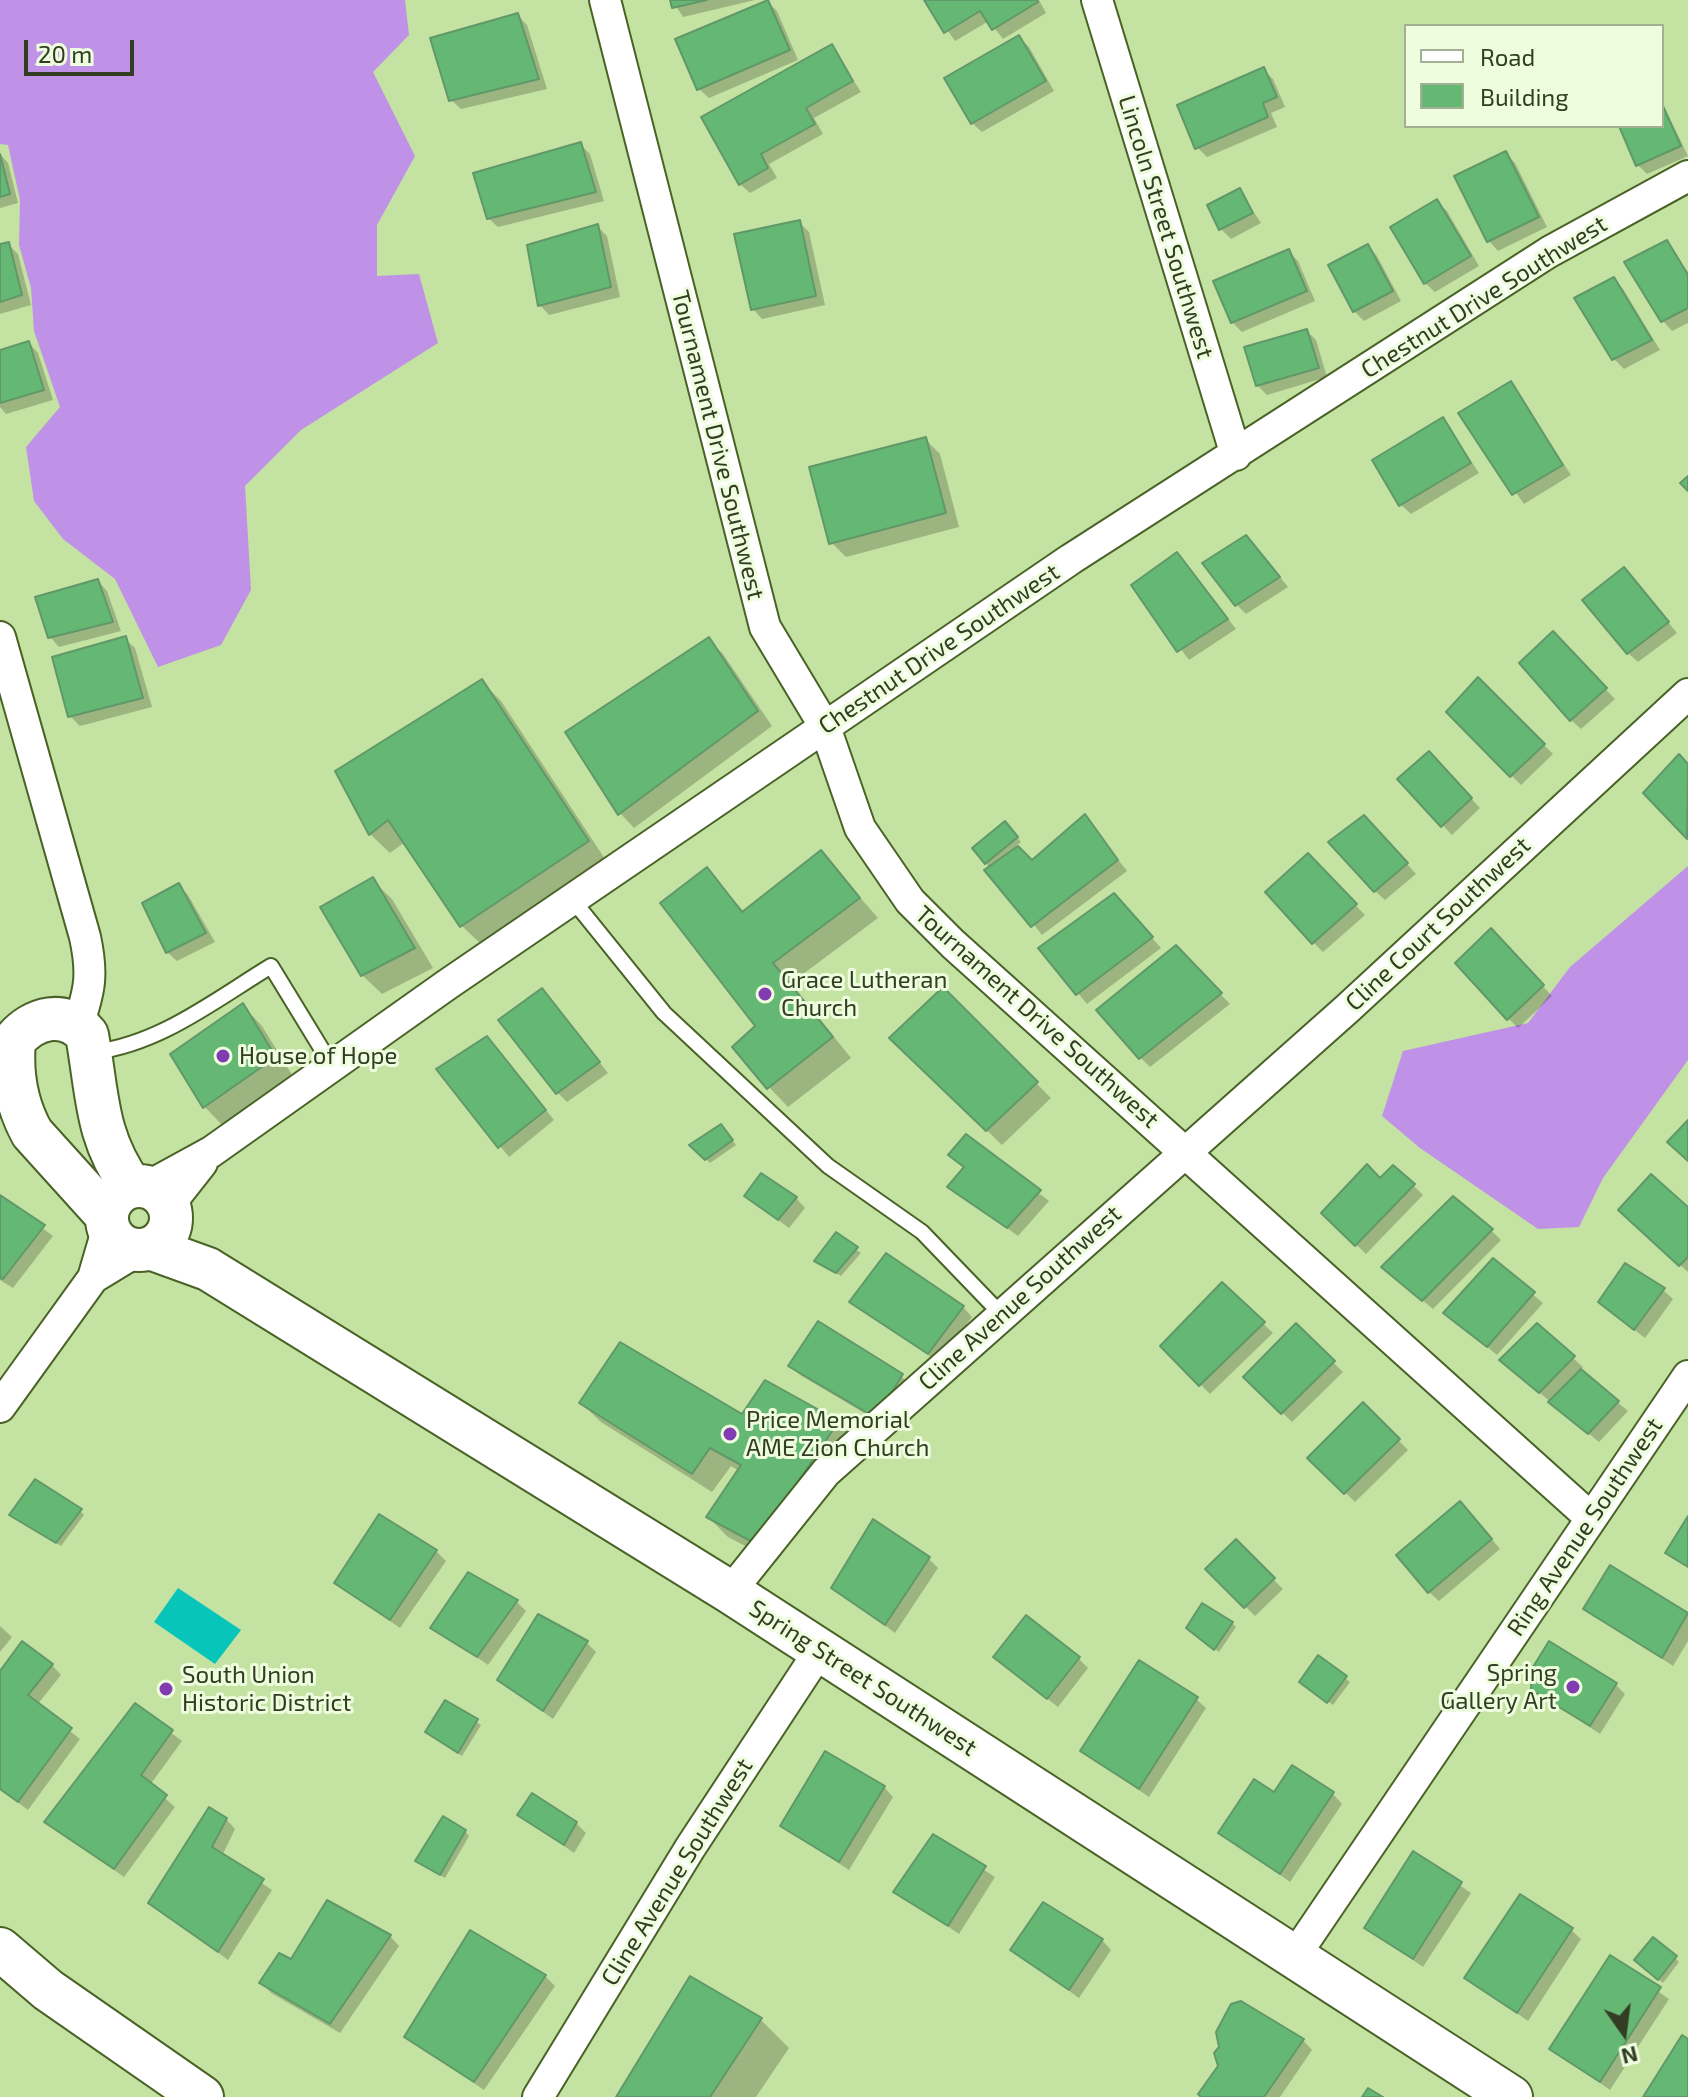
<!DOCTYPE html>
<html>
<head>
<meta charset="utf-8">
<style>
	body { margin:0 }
	#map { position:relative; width:1688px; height:2097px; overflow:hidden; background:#c4e2a1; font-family:"Exo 2",sans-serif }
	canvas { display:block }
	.legend { position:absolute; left:1404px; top:24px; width:260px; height:104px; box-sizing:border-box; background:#eefddd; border:2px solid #a3b093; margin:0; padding:10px 14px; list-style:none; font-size:24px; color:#323d23 }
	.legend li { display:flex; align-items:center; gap:16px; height:40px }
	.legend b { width:40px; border:2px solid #a3b093 }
	.north { position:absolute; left:1584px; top:1993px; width:80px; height:80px; -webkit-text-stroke:6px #eefddd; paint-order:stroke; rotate:166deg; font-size:22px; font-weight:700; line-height:32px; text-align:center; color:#323d23 }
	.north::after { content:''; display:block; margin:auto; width:28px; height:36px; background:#323d23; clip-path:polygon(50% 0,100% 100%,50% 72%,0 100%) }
	.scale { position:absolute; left:24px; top:40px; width:110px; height:36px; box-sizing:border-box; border:4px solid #323d23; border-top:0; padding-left:10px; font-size:24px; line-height:28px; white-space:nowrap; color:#323d23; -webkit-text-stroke:6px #eefddd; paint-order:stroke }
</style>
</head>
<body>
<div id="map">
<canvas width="1688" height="2097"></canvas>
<ul class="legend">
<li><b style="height:10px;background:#fff"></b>Road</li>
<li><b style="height:22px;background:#65b873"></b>Building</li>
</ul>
<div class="north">N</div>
<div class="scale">20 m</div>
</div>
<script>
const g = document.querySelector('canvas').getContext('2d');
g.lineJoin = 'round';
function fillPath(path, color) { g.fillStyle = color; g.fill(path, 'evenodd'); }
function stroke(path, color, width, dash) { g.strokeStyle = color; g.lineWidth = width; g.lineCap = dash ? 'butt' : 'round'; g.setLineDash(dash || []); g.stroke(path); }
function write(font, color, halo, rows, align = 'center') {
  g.font = font + ' "Exo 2",sans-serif'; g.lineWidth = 6; g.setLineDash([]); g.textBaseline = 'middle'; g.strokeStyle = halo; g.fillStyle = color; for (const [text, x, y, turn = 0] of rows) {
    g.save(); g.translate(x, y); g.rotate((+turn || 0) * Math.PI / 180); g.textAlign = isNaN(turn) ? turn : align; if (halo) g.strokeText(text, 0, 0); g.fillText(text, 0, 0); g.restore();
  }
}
fillPath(new Path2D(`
	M0,0H405L409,35L373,72L415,156L377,225V276L419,274L438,343L301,430L245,486L251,590L221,645L158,667L115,579L63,539L34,501L26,447L60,407L34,331L31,288L19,245L20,200L8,145L0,144Z
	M1688,866V1060L1603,1178L1579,1227L1538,1229L1420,1148L1382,1116L1403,1051L1528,1023L1570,967Z`), '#bf92e7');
fillPath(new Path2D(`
	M178,1588L241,1630L215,1664L154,1622Z`), '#08c5ba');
fillPath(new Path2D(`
	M672,0H755L683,17Z
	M927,0H1039L1046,13L1003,39L989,21L955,41Z
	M767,1L777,11L798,60L709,98L699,89Z
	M517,15L527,25L547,89L461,109L451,100Z
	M1019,37L1029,47L1054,91L982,132L972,123Z
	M832,47L861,92L814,118L823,134L769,164L777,178L750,193L740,184Z
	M1263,69L1273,79L1285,107L1271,113L1277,127L1207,157L1197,147Z
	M1662,102L1688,156L1647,174L1638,165L1621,126H1662Z
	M580,144L590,154L604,201L498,227L488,218Z
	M1505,153L1515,163L1547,227L1498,251L1489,241Z
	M0,154L8,163L18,203L0,208Z
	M1239,190L1261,223L1231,239L1221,229Z
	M1437,202L1447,211L1479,266L1435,292L1425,283Z
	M799,222L809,232L825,305L762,319L753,309Z
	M597,226L607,236L620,297L549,315L540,305Z
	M1667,243L1688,272V323L1672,331L1663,321Z
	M8,244L18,254L31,305L0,314V246Z
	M1368,246L1377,256L1401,301L1364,321L1354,311Z
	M1289,252L1298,261L1315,301L1242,332L1232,322Z
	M1614,279L1623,289L1660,350L1624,369L1614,359Z
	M1307,331L1316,340L1327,377L1267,395L1257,385Z
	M29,343L38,353L53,400L6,414L0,407V352Z
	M1511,384L1571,475L1524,504L1461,414Z
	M1443,419L1479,473L1411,514L1401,505Z
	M925,439L940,454L959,527L846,557L831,542Z
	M1256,547L1288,587L1246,614L1236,604Z
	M1177,554L1236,629L1189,660L1134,585Z
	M1633,579L1677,633L1638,662L1628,653Z
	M98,581L107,591L121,631L59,647L50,637Z
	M1553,634L1615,699L1581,729L1571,720Z
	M125,639L135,648L152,707L80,726L70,716Z
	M709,640L723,654L772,726L634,828L620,813Z
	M1478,680L1553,754L1521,785L1448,712Z
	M482,682L501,701L607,862L482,945L462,926L405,842L390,853L370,834Z
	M1679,757L1688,767V837L1646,793Z
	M1438,763L1480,808L1452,835L1400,779Z
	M1085,817L1127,871L1042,935L974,848L1009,828L1021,842L1016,846L1032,863Z
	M1374,827L1416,874L1385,900L1375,891Z
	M821,853L878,918L791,983L851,1058L788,1107L769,1087L758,1026L707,869L745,913Z
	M1308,856L1365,915L1323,952L1313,942Z
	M372,880L392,899L433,968L382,994L362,975Z
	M178,885L188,895L215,942L177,961L167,952Z
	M1123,905L1161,948L1087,1004L1041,949Z
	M1501,941L1552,996L1518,1028L1508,1018Z
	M1176,948L1230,1004L1150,1067L1141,1058Z
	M943,990L1051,1098L1002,1145L892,1038Z
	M551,1000L608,1073L567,1102L557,1092Z
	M243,1006L262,1026L294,1078L224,1127L205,1107L172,1054Z
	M497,1049L554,1120L509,1157L439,1070Z
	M725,1130L736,1145L710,1163L692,1145Z
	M966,1137L1049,1201L1018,1236L950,1187L966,1169L950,1155Z
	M1380,1181L1413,1185L1423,1195L1366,1254L1324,1213Z
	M746,1196L796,1198L805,1208L789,1228Z
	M0,1197L53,1236L13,1288L0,1280Z
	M1688,1210V1272L1631,1220Z
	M1491,1230L1501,1240L1433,1309L1393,1276Z
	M836,1235L861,1253L841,1276L821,1264Z
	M1493,1261L1543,1303L1497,1355L1446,1313Z
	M1222,1284L1273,1333L1210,1394L1162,1346Z
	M1663,1290L1673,1299L1645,1338L1610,1311Z
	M852,1301L963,1307L972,1317L938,1362Z
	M1296,1326L1343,1372L1292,1422L1245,1377Z
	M1537,1326L1583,1367L1580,1371L1628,1411L1599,1442L1511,1369Z
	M790,1366L901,1376L911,1386L886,1426L800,1375Z
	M581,1403L838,1423L857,1442L776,1562L728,1537L708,1517L739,1471L731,1466L712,1492L601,1422Z
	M1363,1405L1408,1450L1355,1502L1310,1458Z
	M80,1511L84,1515L61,1546L12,1515Z
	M1470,1513L1500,1549L1439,1601L1429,1592Z
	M1236,1542L1283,1589L1255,1616L1208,1569Z
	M436,1551L446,1561L400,1628L336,1583Z
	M928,1558L938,1568L895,1633L834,1587Z
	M1611,1567L1688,1615V1641L1673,1666L1586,1608Z
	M517,1602L526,1611L488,1665L433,1627Z
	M1232,1623L1236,1627L1219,1652L1192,1632Z
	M0,1626L12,1637L0,1652Z
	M587,1643L596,1652L553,1719L499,1680Z
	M1319,1658L1350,1682L1333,1705L1305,1685Z
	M1079,1659L1088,1668L1058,1707L1005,1666Z
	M52,1665L61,1675L37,1705L80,1739L28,1810L0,1789V1675Z
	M1615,1684L1625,1694L1600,1734L1533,1689V1685Z
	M1196,1699L1206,1708L1149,1797L1082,1751Z
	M446,1703L481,1725L462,1756L432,1736Z
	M135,1706L182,1741L150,1785L175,1807L124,1877L47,1822Z
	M884,1787L893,1797L849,1870L782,1826Z
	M1333,1794L1342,1804L1290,1882L1221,1833L1275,1795Z
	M520,1815L576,1823L586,1833L574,1853Z
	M226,1819L235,1829L222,1856L272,1890L228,1960L151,1902Z
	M465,1831L469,1836L445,1878L417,1861Z
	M933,1837L995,1877L959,1934L896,1891Z
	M1414,1853L1471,1893L1423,1967L1367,1928Z
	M1571,1930L1581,1939L1528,2021L1467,1978Z
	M470,1932L545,1976L555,1986L484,2090L406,2037Z
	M390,1936L399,1946L340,2033L271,1993L262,1983L291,1961Z
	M1102,1940L1111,1950L1079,1998L1012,1950Z
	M1611,1958L1669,1999L1610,2090L1552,2049Z
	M1675,1958L1679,1962L1663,1983L1640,1964Z
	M761,2020L789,2048L756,2097H618Z
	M1303,2040L1312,2050L1280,2097H1203L1221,2066V2047Z`), '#0003');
const building = new Path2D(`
	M670,0H707L672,8Z
	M768,0L790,50L697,90L675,39Z
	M924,0H1037L1038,2L992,30L980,11L944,33Z
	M518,13L539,79L449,101L430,38Z
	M1019,35L1046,81L971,124L944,78Z
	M832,44L853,81L806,108L815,124L761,154L768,168L739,185L701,117Z
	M1264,67L1277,97L1263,103L1268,117L1195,149L1177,105Z
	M1662,104L1681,146L1636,166L1619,126H1662Z
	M581,142L596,192L487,219L473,173Z
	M1506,151L1539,217L1487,242L1454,176Z
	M0,154L10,194L0,197Z
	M1240,188L1253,213L1219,230L1207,205Z
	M1437,199L1471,256L1424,284L1390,227Z
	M800,220L816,296L751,310L734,234Z
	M598,224L611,287L538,306L527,245Z
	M1667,240L1688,275V308L1661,322L1624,262Z
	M9,242L22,295L0,302V244Z
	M1368,244L1393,291L1353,312L1328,265Z
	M1289,249L1307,291L1231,323L1213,281Z
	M1614,277L1652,340L1612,360L1574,298Z
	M1307,329L1319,368L1256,386L1244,347Z
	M29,341L44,390L0,403V350Z
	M1511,381L1563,465L1512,495L1458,413Z
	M1443,417L1471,463L1399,506L1372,460Z
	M926,437L946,513L829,544L809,467Z
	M1688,476V491L1680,483Z
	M1246,535L1280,577L1235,606L1202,563Z
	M1177,552L1228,619L1177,652L1131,585Z
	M1624,567L1669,622L1627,654L1582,600Z
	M98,579L113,622L48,638L35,597Z
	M1553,631L1607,688L1570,721L1519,663Z
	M126,636L143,698L68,717L52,657Z
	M709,637L758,711L618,815L565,732Z
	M1478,677L1545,744L1510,777L1446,712Z
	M482,679L589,841L460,927L388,820L369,835L335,771Z
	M1429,751L1472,798L1441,827L1397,779Z
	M1679,754L1688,764L1687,839L1643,793Z
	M1085,814L1118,860L1031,927L984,870L1018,846L1032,860Z
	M1364,815L1408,863L1374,892L1328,842Z
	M1005,821L1018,837L985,864L972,848Z
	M821,850L860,898L773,963L833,1037L767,1089L732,1047L755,1026L660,903L707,867L742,912Z
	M1308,853L1357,904L1312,944L1265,892Z
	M373,877L415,948L361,976L320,907Z
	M179,883L206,933L166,953L142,903Z
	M1114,893L1153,937L1076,995L1038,948Z
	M1491,928L1544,985L1507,1020L1455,963Z
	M1176,945L1222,993L1139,1059L1096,1010Z
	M943,987L1038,1082L986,1131L889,1038Z
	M542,988L600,1062L556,1094L498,1020Z
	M243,1003L276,1057L203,1108L170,1054Z
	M487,1036L546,1110L498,1148L436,1069Z
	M1688,1120V1161L1667,1142Z
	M721,1124L733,1140L705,1160L689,1145Z
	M966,1134L1041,1190L1007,1228L947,1187L964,1167L948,1155Z
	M1367,1164L1380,1178L1393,1165L1415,1184L1355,1246L1321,1213Z
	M761,1173L797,1197L778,1220L744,1196Z
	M1651,1174L1688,1207V1257L1679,1266L1618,1210Z
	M0,1195L45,1225L3,1279L0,1278Z
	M1453,1196L1493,1229L1422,1301L1381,1267Z
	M836,1232L858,1247L836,1273L814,1261Z
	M886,1253L964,1306L928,1354L849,1302Z
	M1493,1258L1535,1292L1487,1347L1443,1313Z
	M1625,1263L1665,1288L1634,1330L1598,1302Z
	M1222,1282L1265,1322L1199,1386L1160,1346Z
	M818,1321L903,1374L876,1418L788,1366Z
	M1296,1323L1335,1361L1281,1414L1243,1377Z
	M1537,1323L1575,1356L1539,1393L1499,1360Z
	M620,1342L742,1414L765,1380L839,1421L756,1544L706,1517L741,1465L710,1448L692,1474L579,1403Z
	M1581,1369L1619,1401L1588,1434L1548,1402Z
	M1363,1402L1400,1439L1344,1494L1307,1458Z
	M35,1479L82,1509L56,1543L9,1515Z
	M1460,1501L1492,1539L1428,1593L1396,1555Z
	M379,1514L437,1550L390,1620L334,1583Z
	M1688,1516V1567L1665,1553Z
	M873,1519L930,1557L885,1625L831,1588Z
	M1236,1539L1275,1578L1244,1608L1205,1569Z
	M1610,1565L1688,1613L1662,1658L1583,1609Z
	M468,1572L518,1600L477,1657L430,1628Z
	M1202,1603L1233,1622L1214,1650L1186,1628Z
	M538,1614L588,1641L543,1711L497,1680Z
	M1026,1615L1080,1657L1047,1699L993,1657Z
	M22,1641L53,1664L28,1695L72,1728L18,1802L0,1789V1671Z
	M1549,1641L1617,1683L1590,1726L1531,1690V1683L1525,1680Z
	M1318,1655L1347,1676L1327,1703L1299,1682Z
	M1139,1660L1198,1697L1139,1789L1080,1751Z
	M445,1700L478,1719L458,1753L425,1732Z
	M135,1703L173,1730L141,1775L167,1795L114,1869L44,1822Z
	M825,1751L885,1786L839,1862L780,1826Z
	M1292,1765L1334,1792L1280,1874L1218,1833L1254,1779L1274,1792Z
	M532,1793L577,1822L564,1845L517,1815Z
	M209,1807L227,1818L212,1847L264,1879L218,1952L148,1903Z
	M443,1816L466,1830L440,1875L415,1861Z
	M933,1834L986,1866L948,1926L893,1892Z
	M1413,1851L1462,1882L1413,1959L1364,1928Z
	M1520,1894L1573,1928L1517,2013L1464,1978Z
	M327,1900L391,1935L330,2024L259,1983L279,1953L291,1959Z
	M1043,1902L1103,1939L1069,1990L1010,1950Z
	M470,1930L546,1975L474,2082L404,2037Z
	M1653,1937L1677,1956L1658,1980L1634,1960Z
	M1610,1955L1661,1987L1600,2082L1549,2049Z
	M690,1976L762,2018L710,2097H616Z
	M1241,2001L1304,2039L1264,2097H1201L1198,2094L1218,2066L1214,2053L1219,2047L1216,2032L1231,2004Z
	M1682,2035L1688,2039V2097H1643Z
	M1368,2088L1383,2097H1362Z`);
fillPath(building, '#65b873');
stroke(building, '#619869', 2);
const lane = new Path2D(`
	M572,899L664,1013L828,1166L922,1232L1001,1314
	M94,1052C160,1044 215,1000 271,966L332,1066`);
const street = new Path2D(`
	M605,0L765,627L825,727L860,828L910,901L953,944L1591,1518
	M1097,0L1236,455
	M0,637L85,937C93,974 90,990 78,1025
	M147,1187L211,1152L448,984L1071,559L1549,252L1688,176
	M169,1205L202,1163
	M93,1278L139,1250
	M0,1407L93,1278L108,1227
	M730,1592L826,1472L1347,1009L1688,694
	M1294,1957L1688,1376
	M538,2097L690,1848L820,1650`);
const secondary = new Path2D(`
	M14,1041C33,1017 66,1009 87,1035C98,1095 95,1135 131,1186
	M14,1041C11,1074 16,1104 32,1133L107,1216
	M107 1218a32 32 0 1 1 64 0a32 32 0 1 1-64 0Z
	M150,1248L208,1269L730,1592L1511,2097
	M0,1949L48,1990L202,2097`);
stroke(lane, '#496226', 18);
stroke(street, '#496226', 34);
stroke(secondary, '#496226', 46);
stroke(lane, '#fff', 14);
stroke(street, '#fff', 30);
stroke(secondary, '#fff', 42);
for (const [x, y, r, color] of [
	[765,994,8,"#803cb0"],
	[223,1056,8,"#803cb0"],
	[730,1434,8,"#803cb0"],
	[1573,1687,8,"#803cb0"],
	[166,1689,8,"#803cb0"]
]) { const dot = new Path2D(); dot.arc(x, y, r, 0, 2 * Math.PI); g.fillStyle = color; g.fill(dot); stroke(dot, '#eefddd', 3); }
write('24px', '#323d23', '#eefddd', [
	["Lincoln Street Southwest",1166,227,73],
	["Chestnut Drive Southwest",1484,297,-32],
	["Tournament Drive Southwest",718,445,76],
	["Chestnut Drive Southwest",939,649,-34],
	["Cline Court Southwest",1438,924,-43],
	["Tournament Drive Southwest",1037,1017,42],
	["Cline Avenue Southwest",1020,1298,-42],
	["Ring Avenue Southwest",1585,1527,-56],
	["Spring Street Southwest",863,1678,33],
	["Cline Avenue Southwest",677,1872,-58]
]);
write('24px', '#323d23', '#eefddd', [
	["Grace Lutheran",781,980],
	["Church",781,1008],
	["House of Hope",239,1056],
	["Price Memorial",746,1420],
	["AME Zion Church",746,1448],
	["Spring",1557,1673,"right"],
	["Gallery Art",1557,1701,"right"],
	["South Union",182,1675],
	["Historic District",182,1703]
], 'left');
</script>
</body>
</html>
